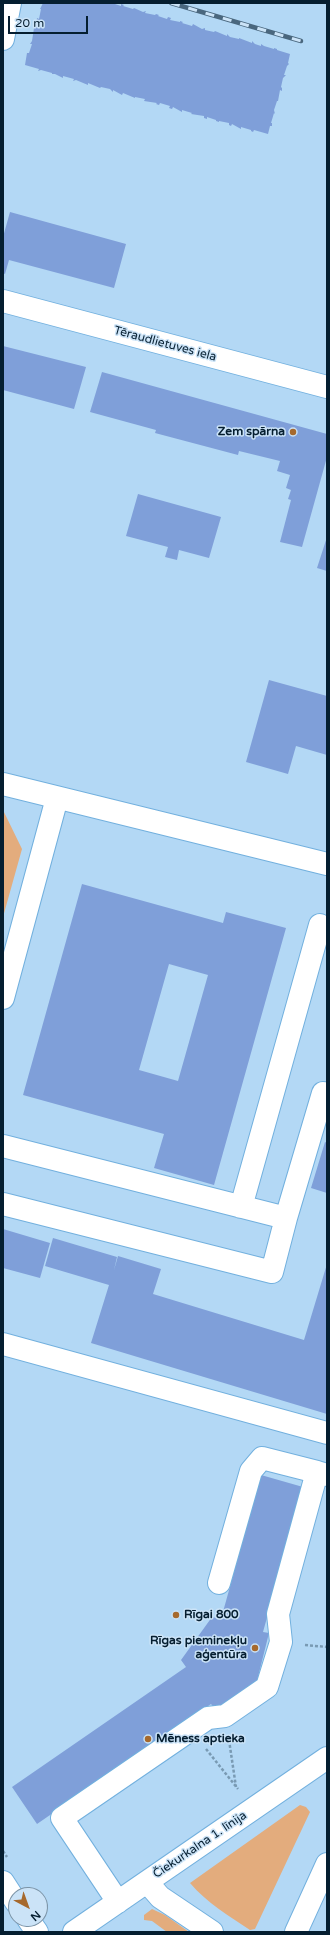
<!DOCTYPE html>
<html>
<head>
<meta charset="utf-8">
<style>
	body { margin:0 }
	#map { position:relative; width:330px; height:1935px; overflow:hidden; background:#b3d8f5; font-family:"Varela Round",sans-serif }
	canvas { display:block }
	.frame { position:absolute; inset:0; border:4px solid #051e30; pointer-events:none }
	.north { position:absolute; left:8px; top:1887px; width:40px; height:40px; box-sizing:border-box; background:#cbe3f7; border:1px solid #7c94a7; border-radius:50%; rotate:139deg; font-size:11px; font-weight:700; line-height:16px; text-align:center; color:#051e30 }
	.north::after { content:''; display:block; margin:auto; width:14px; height:18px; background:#a6692d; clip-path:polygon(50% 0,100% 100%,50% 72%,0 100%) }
	.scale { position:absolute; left:8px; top:16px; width:80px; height:18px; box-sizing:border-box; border:2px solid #051e30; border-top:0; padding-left:5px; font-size:12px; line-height:14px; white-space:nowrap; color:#051e30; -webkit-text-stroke:3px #cbe3f7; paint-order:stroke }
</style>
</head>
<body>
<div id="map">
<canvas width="330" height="1935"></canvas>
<div class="frame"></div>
<div class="north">N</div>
<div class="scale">20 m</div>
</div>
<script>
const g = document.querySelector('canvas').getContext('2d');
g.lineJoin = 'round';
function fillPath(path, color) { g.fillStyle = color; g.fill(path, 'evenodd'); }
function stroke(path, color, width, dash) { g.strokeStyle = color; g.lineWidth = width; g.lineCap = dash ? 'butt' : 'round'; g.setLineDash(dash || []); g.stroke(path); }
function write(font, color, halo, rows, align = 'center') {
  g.font = font + ' "Varela Round",sans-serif'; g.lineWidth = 3; g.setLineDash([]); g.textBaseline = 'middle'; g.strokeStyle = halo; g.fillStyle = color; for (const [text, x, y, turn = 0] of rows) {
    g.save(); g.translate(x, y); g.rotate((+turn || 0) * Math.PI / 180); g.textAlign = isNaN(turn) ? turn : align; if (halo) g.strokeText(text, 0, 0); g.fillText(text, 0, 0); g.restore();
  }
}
fillPath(new Path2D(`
	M3,810L22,849L3,917Z
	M300,1805L306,1807L310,1812L255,1929L250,1930C229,1916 207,1903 190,1883Z
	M152,1909L165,1915L189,1932H167L152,1921L144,1920V1915Z`), '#e3ac7d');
fillPath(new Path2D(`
	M43,3H112L121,6V4L124,5L123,6L133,9L134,8L143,12L146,11L145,13L155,15L156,14L159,15L158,16L167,19L168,17L171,18L170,20L180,22V21L183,22L182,23L192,26L193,24L202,29L205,28V30L214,32L215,31L227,36V34L230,37L239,39V38L252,43V41L255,44L261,46V44L264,46L274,49V48L277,49V50L290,54L288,63L289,64L287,66L284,75H286L283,78L281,87L282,88V91L280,90L278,101H277L274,110L275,114L274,113L271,123H272V126H270L268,134L254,130L253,132L251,131V130L241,127V129L232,124L231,126L229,125V123L219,121V122L216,121V120L207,117V119L204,118V116L191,114L192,113L182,110V112L173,107L172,109L169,108L170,106L160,103L159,105L156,104L157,103L144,101L145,99L135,97V98L123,93L122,95L113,90V92L110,89L101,87L100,88L88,83V85L76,80L73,81L74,79L63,76V78L55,74H52V73L41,70L38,71L39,69L25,65L27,53H29L32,44H30L32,41L34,28H36L37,18L39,19L41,9H40Z
	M10,212L126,244L114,288L9,260L5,274L3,273V237Z
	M3,346L86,367L74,409L3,390Z
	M102,372L327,434V457L302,547L280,542L291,500L288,499L291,490L286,488L290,475L277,471L280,461L239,451L238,455L155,433L156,430L90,412Z
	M138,494L221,517L209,558L179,550L177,560L165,557L168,547L126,536Z
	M327,537V571L317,568Z
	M269,680L327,696V755L296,746L288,774L246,762Z
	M82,884L223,923L226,912L286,928L214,1185L154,1168L164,1134L23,1095ZM169,964L208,975L178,1081L139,1070Z
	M325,1142L327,1143V1193L311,1188Z
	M3,1229L50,1243L40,1278L3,1268Z
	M53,1238L117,1257L114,1270L118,1256L161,1269L153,1294L304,1340L327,1264V1414L91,1343L109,1285L45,1266Z
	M261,1475L303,1487L263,1632L269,1633L257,1681L215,1709L211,1704L37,1824L12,1787L186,1667L181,1660L212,1617L221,1619Z`), '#7f9fd9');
const minor = new Path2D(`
	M3,39L10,3
	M3,301L327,387
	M3,784L327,864
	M3,998L57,798
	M3,1146L286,1218L323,1093L327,1094
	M3,1204L272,1272L286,1218
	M241,1207L320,925
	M3,1344L327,1433
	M219,1583L251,1471L262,1458L317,1472
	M3,1882L16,1902
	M147,1882L160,1897L212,1932
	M118,1902L62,1818L208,1718L225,1716L267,1687L281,1642L278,1614L317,1472L327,1475
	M28,1919L37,1932
	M74,1932L327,1758
	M296,1932L327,1864`);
stroke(minor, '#72b0de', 24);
stroke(new Path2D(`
	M305,1645L327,1647
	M229,1740L236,1787
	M206,1749L238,1789
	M3,1851L7,1857`), '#799ab3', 2.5, [3, 2]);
stroke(minor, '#fff', 22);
const rail = new Path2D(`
	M171,3L301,41`);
stroke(rail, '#4a677e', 4.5);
stroke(rail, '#cbe3f7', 3, [9]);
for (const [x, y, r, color] of [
	[293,432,4,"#a6692d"],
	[176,1615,4,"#a6692d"],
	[255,1648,4,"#a6692d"],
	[148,1739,4,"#a6692d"]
]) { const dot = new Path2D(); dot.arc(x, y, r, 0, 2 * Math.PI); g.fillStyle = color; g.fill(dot); stroke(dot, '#cbe3f7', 1.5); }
write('12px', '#051e30', '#cbe3f7', [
	["Tēraudlietuves iela",165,344,15],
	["Čiekurkalna 1. līnija",200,1845,-34]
]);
write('bold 12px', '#051e30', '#cbe3f7', [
	["Zem spārna",285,432],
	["Rīgai 800",184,1615,"left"],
	["Rīgas pieminekļu",247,1641],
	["aģentūra",247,1655],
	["Mēness aptieka",156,1739,"left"]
], 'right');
</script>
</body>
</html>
